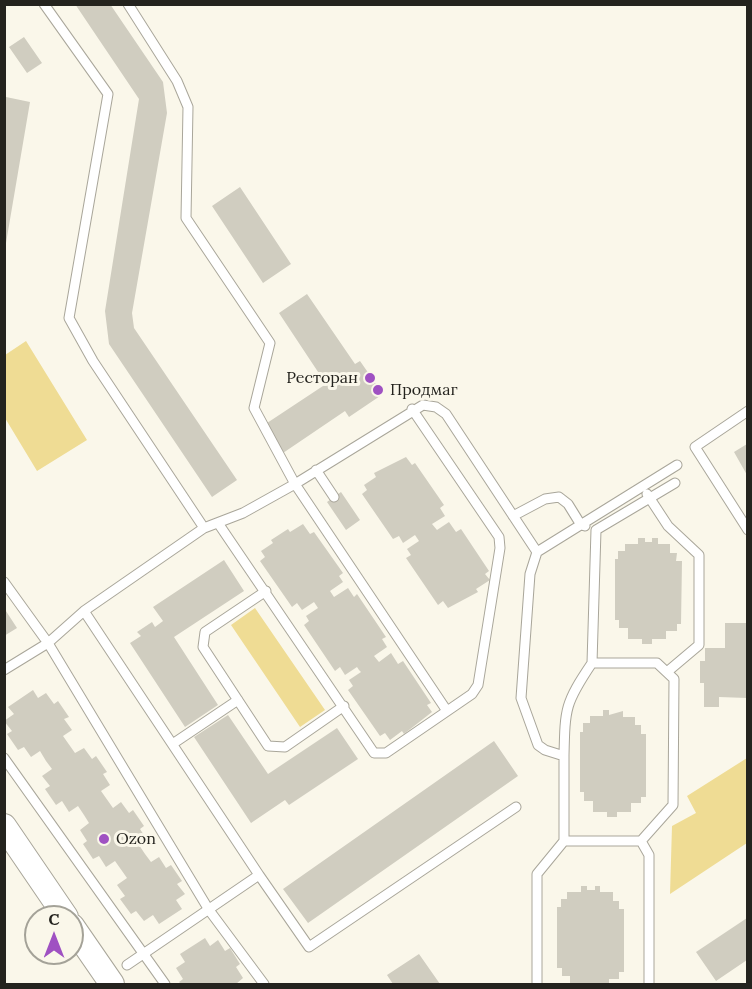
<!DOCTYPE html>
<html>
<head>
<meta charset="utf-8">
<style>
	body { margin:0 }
	#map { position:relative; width:752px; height:989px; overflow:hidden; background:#faf7ea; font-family:Lora,serif }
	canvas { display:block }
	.frame { position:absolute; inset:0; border:6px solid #24231e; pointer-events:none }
	.north { position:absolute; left:24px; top:905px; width:60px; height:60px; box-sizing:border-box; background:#faf7ea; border:2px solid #a4a298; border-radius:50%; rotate:0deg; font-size:16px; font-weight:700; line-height:24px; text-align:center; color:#24231e }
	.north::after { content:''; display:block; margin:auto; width:21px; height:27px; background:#9f51c2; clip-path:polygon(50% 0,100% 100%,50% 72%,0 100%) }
</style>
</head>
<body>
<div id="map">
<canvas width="752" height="989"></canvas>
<div class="frame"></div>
<div class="north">С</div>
</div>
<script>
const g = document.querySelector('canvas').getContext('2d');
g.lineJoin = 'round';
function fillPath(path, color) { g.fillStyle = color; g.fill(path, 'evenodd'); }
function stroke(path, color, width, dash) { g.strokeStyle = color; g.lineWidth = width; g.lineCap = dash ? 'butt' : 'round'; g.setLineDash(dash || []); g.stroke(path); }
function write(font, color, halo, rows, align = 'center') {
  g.font = font + ' Lora,serif'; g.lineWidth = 6; g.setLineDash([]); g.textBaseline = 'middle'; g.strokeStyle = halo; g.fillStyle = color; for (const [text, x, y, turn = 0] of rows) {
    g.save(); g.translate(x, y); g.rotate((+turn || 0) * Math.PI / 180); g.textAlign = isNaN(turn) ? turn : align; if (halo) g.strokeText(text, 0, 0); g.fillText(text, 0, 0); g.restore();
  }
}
fillPath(new Path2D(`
	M26,341L87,440L37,471L5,418V355Z
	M255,608L325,710L300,727L231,625Z
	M747,758V843L670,894L672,826L696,813L687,796Z`), '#efdc94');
fillPath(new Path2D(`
	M75,4H110L163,82L167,113L132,313L134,328L237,480L212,497L109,344L105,311L139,99Z
	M24,37L42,63L27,73L9,47Z
	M6,97L30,102L6,243H4Z
	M240,187L291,264L263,283L212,206Z
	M307,294L355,364L360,361L383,394L349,417L345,411L283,453L264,425L326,384L279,313Z
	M747,444V475L734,452Z
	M406,457L412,465L415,463L444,505L440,508L445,516L432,524L437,530L449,522L456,532L461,529L489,571L485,574L490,580L476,589L478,592L448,608L443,601L438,605L406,558L411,555L407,549L419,541L415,535L403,543L399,536L393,539L362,494L367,490L364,485L376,477L374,473Z
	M341,492L360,520L346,530L327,502Z
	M303,524L310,534L314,532L343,573L339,576L343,582L330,591L334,597L348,588L354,597L357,594L386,637L382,639L387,647L374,656L379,662L391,653L398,664L403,661L431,703L427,705L432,712L404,734L402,731L390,740L385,733L380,736L348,690L353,686L349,680L361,672L359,670L357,667L345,675L340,667L335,671L304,625L309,621L306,616L318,608L314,602L302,610L297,603L292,607L260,561L265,557L261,551L273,543L271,540L288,529L290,532Z
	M638,538H645V542H652V538H658V544H670V553H677L676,561H682L681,624H677V631H666V639H652V644H642V639H628V628H619V620H615V559H618V551H625V544H638Z
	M224,560L244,591L174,637L218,705L185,727L130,643L141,636L137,632L152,622L155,627L163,621L153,607Z
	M4,608L17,628L4,636Z
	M725,623H747V698L719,697V707H704V683H700V661H705V648H725Z
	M33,690L38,698L46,693L54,704L58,701L69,717L64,719L72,730L63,736L75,753L84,748L92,759L96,756L107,772L103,774L110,785L101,791L113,808L121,802L129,813L133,810L144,826L140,829L147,840L139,845L145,854L151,862L159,857L166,868L171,865L182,881L177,884L185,894L176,900L182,909L159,924L153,915L144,921L136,911L131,914L120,899L125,896L117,885L127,878L115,861L106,867L99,856L93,859L83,844L87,841L80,830L89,823L84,815L78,806L69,812L62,801L56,805L45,789L50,786L42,776L52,769L46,761L40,751L31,757L24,747L18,750L7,734L12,731L4,721L14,714L8,707Z
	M603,710H609V715L623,711V717H635V725H641V734H646V797H641V803H631V812H617V817H607V812H593V801H584V792H580V732H583V723H590V716H603Z
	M228,715L268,774L337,728L358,759L289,805L285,800L251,823L194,737Z
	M494,741L518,776L308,923L283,889Z
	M581,886H587V890H595V886H600V892H613V901H619V909H624V972H619V979H609V984H570V976H562V968H557V907H561V899H567V892H581Z
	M747,918V960L716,981L696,952Z
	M205,938L210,946L218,940L225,951L230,948L240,964L236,967L243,978L236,984H181L179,982L183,979L176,968L185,962L180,954Z
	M419,954L440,984H393L387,975Z`), '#d0cdc0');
const service = new Path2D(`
	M44,4L108,94L69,318L93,361L204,528
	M128,4L177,81L188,107L186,218L270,343L254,408L295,484L447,711
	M748,411L695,447L748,530
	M316,470L334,497
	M647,494L668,526L699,555V645L667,672
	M513,516L545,499L559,497L568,504L581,525L585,526
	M218,523L374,753H386L472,694L478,685L500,548L499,537L412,409
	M4,582L48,643L209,910L264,984
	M266,591L205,632L203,647L268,746L285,747L344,706
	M84,611L259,875L127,965
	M592,663L596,530L675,483
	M4,670L48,643L84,611L204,528L243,513L295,484L423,405L436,407L446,414L537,552
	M174,743L238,700
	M564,756C565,708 565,703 592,663H657L674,679L673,805L641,841
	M4,758L165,984
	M564,841H641L649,855V984
	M259,875L309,947L516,807
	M537,984V874L564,841V756L545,750L538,745L521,698L530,574L537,552L677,465`);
const tertiary = new Path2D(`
	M4,826L66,917
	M72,926L112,984`);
stroke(service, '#a9a69a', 11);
stroke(tertiary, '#a9a69a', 26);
stroke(service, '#fff', 9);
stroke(tertiary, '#fff', 24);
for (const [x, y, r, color] of [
	[370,378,6,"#9f51c2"],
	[378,390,6,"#9f51c2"],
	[104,839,6,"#9f51c2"]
]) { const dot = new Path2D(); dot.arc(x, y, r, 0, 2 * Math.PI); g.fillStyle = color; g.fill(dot); stroke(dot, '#faf7ea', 2); }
write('16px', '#24231e', '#faf7ea', [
	["Ресторан",358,378,"right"],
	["Продмаг",390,390],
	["Ozon",116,839]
], 'left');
</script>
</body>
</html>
